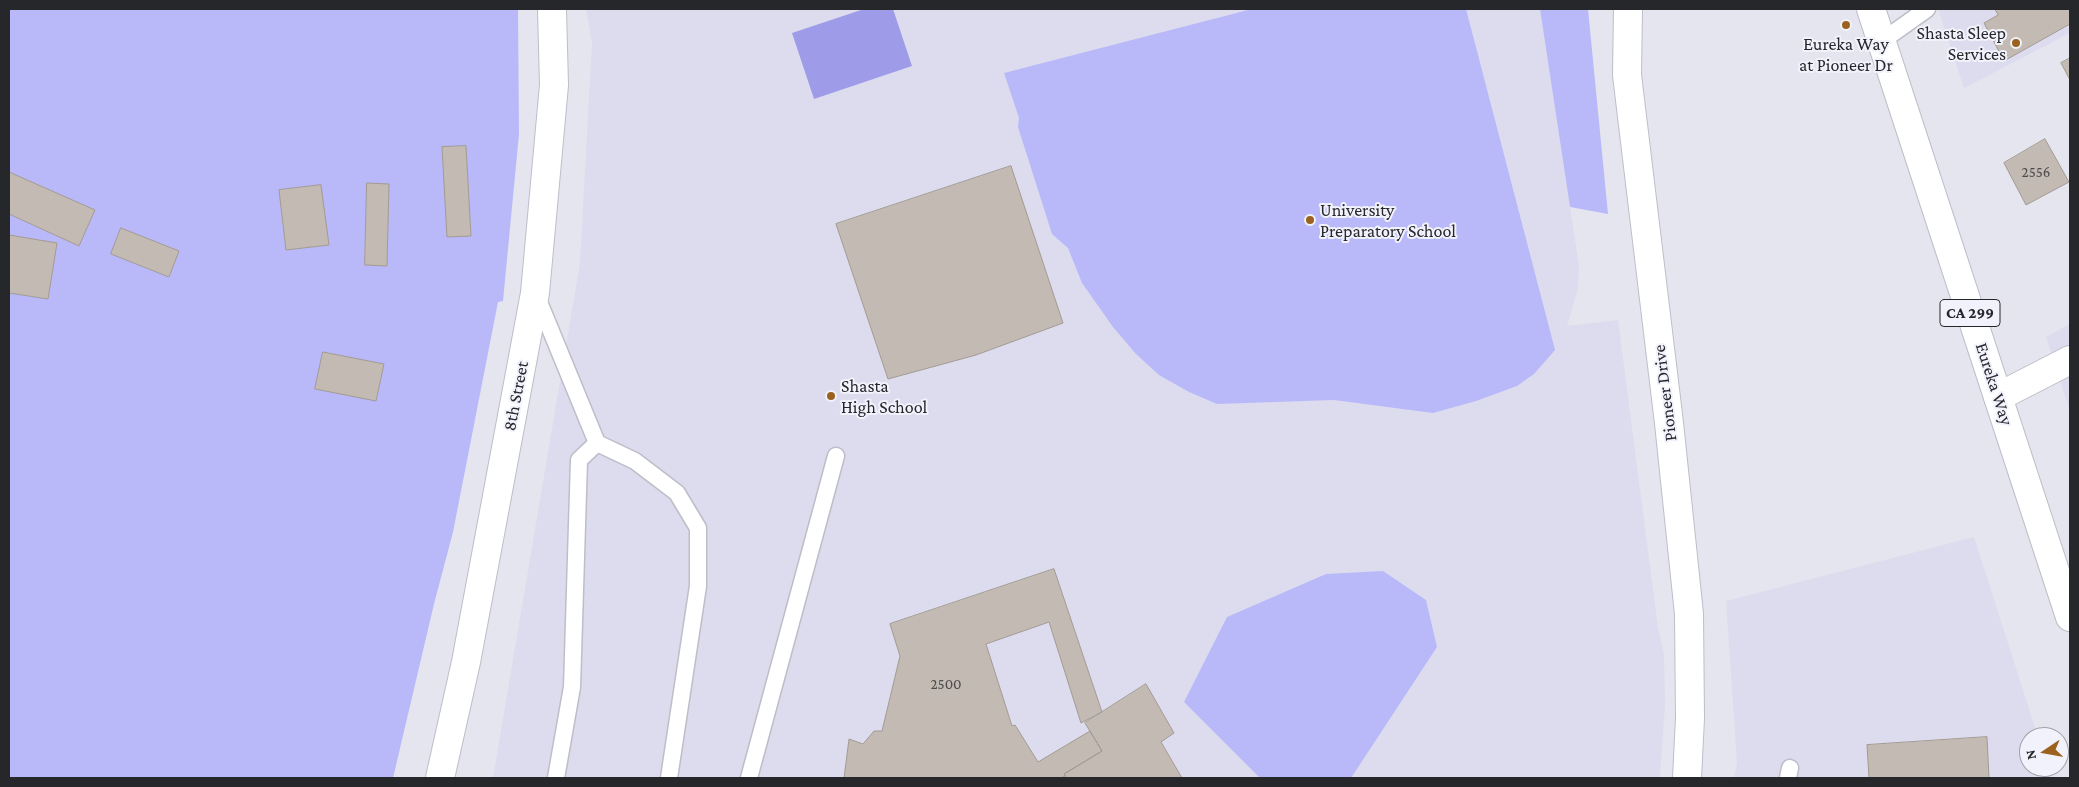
<!DOCTYPE html>
<html>
<head>
<meta charset="utf-8">
<style>
	body { margin:0 }
	#map { position:relative; width:2079px; height:787px; overflow:hidden; background:#e4e5ef; font-family:"Crimson Pro",serif }
	canvas { display:block }
	.frame { position:absolute; inset:0; border:10px solid #26272a; pointer-events:none }
	.north { position:absolute; left:2019px; top:727px; width:50px; height:50px; box-sizing:border-box; background:#f2f2fc; border:1px solid #a0a1a8; border-radius:50%; rotate:258deg; font-size:14px; font-weight:700; line-height:20px; text-align:center; color:#26272a }
	.north::after { content:''; display:block; margin:auto; width:18px; height:22px; background:#9a621e; clip-path:polygon(50% 0,100% 100%,50% 72%,0 100%) }
</style>
</head>
<body>
<div id="map">
<canvas width="2079" height="787"></canvas>
<div class="frame"></div>
<div class="north">N</div>
</div>
<script>
const g = document.querySelector('canvas').getContext('2d');
g.lineJoin = 'round';
function fillPath(path, color) { g.fillStyle = color; g.fill(path, 'evenodd'); }
function stroke(path, color, width, dash) { g.strokeStyle = color; g.lineWidth = width; g.lineCap = dash ? 'butt' : 'round'; g.setLineDash(dash || []); g.stroke(path); }
function write(font, color, halo, rows, align = 'center') {
  g.font = font + ' "Crimson Pro",serif'; g.lineWidth = 4; g.setLineDash([]); g.textBaseline = 'middle'; g.strokeStyle = halo; g.fillStyle = color; for (const [text, x, y, turn = 0] of rows) {
    g.save(); g.translate(x, y); g.rotate((+turn || 0) * Math.PI / 180); g.textAlign = isNaN(turn) ? turn : align; if (halo) g.strokeText(text, 0, 0); g.fillText(text, 0, 0); g.restore();
  }
}
fillPath(new Path2D(`
	M586,9H1540L1579,266L1578,289L1567,326L1618,320L1658,628L1664,655L1665,704L1660,778H493L580,263L592,43Z
	M1938,9H2070V33L1964,88Z
	M2070,324V411L2046,337Z
	M1974,537L2038,737H2029V767H2047L2051,778H1734L1737,763L1726,601Z`), '#dcdcee');
fillPath(new Path2D(`
	M9,9H518L519,134L503,301L498,302L453,532L434,604L393,778H9Z
	M1252,9H1466L1555,350L1534,374L1517,386L1476,401L1433,413L1334,400L1217,404L1189,392L1159,375L1136,354L1113,327L1082,283L1068,248L1052,234L1018,127L1019,118L1004,73Z
	M1540,9H1588L1608,214L1570,207Z
	M1383,571L1426,600L1437,647L1351,778H1260L1184,702L1227,617L1326,574Z`), '#b9b9f9');
fillPath(new Path2D(`
	M864,9H893L912,66L814,99L792,33Z`), '#9e9ce8');
const building = new Path2D(`
	M1995,9H2070V24L2004,61L1984,23L1998,15Z
	M2070,58V80L2061,63Z
	M2045,139L2069,182L2026,205L2004,163Z
	M466,146L471,236L447,237L442,147Z
	M1011,166L1063,323L976,355L888,379L836,224Z
	M9,172L95,210L79,246L9,214Z
	M367,183L389,184L387,266L365,265Z
	M321,185L329,245L286,250L279,190Z
	M121,228L179,251L169,277L111,254Z
	M9,235L57,243L48,299L9,293Z
	M323,352L384,364L376,401L315,389Z
	M1054,569L1102,712L1081,723L1049,622L986,644L1012,726L1015,725L1038,762L1090,731L1102,751L1064,774L1065,776L1061,778H844L849,739L863,744L874,731H882L900,656L890,624Z
	M1146,684L1174,733L1161,742L1182,778H1067L1064,774L1102,751L1085,723Z
	M1987,737L1989,778H1869L1867,745Z`);
fillPath(building, '#c3bbb3');
stroke(building, '#a39b93', 1);
const lane = new Path2D(`
	M1882,41L1927,9
	M537,297L597,443
	M556,778L572,687L579,460L597,443L635,461L677,493L698,528V586L669,778
	M749,778L836,456
	M1788,778L1790,768`);
const street = new Path2D(`
	M1628,9L1627,75L1669,423L1689,614L1690,718L1687,778
	M1998,397L2070,360
	M440,778L466,662L535,293L554,85L552,9`);
const highway = new Path2D(`
	M1871,9L2070,617`);
stroke(lane, '#bdbec8', 19);
stroke(street, '#bdbec8', 30);
stroke(highway, '#bdbec8', 30);
stroke(lane, '#fff', 16);
stroke(street, '#fff', 28);
stroke(highway, '#fff', 28);
for (const [x, y, r, color] of [
	[1846,25,5,"#9a621e"],
	[2016,43,5,"#9a621e"],
	[1310,220,5,"#9a621e"],
	[831,396,5,"#9a621e"]
]) { const dot = new Path2D(); dot.arc(x, y, r, 0, 2 * Math.PI); g.fillStyle = color; g.fill(dot); stroke(dot, '#f2f2fc', 2); }
write('15px', '#4d4c4c', null, [
	["2556",2036,172],
	["2500",946,684]
]);
for (const [x, y, w] of [
	[1970,313,60]
]) { const box = new Path2D(); box.roundRect(x - w / 2, y - 13.5, w, 27, 4); g.fillStyle = '#f2f2fc'; g.fill(box); stroke(box, '#26272a', 1); }
write('bold 16px', '#26272a', null, [
	["CA 299",1970,313]
]);
write('18px', '#26272a', '#f2f2fc', [
	["Shasta Sleep",2006,33,"right"],
	["Services",2006,54,"right"],
	["Eureka Way",1846,44,"center"],
	["at Pioneer Dr",1846,65,"center"],
	["University",1320,210],
	["Preparatory School",1320,231],
	["Shasta",841,386],
	["High School",841,407]
], 'left');
write('18px', '#26272a', '#f2f2fc', [
	["Eureka Way",1994,384,72],
	["Pioneer Drive",1665,393,-97],
	["8th Street",516,396,-79]
]);
</script>
</body>
</html>
